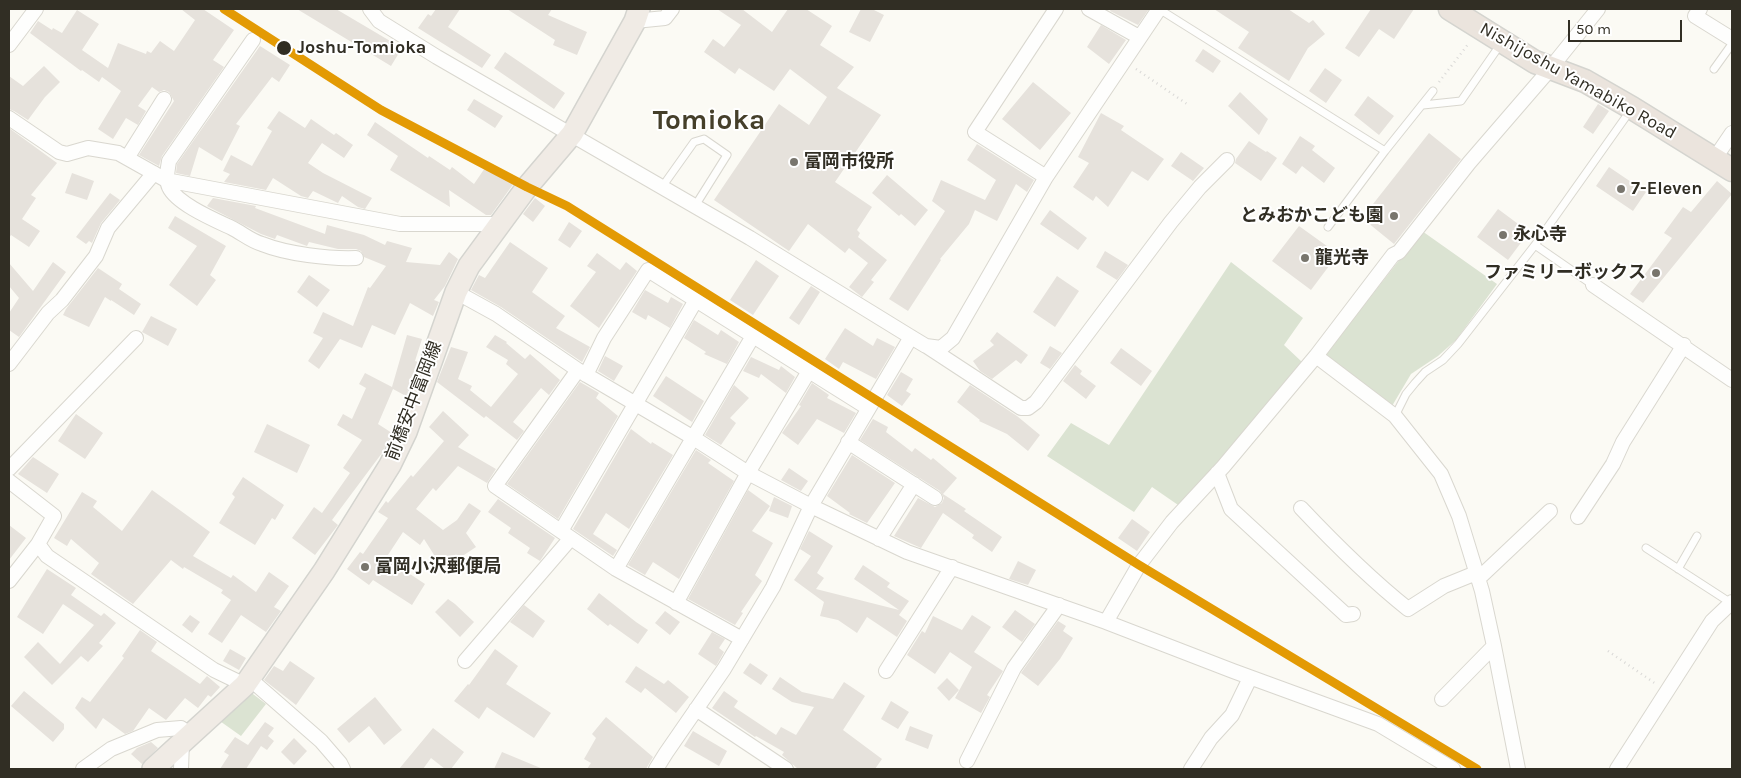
<!DOCTYPE html>
<html>
<head>
<meta charset="utf-8">
<style>
	body { margin:0 }
	#map { position:relative; width:1741px; height:778px; overflow:hidden; background:#fbfaf4; font-family:Karla,sans-serif }
	canvas { display:block }
	.frame { position:absolute; inset:0; border:10px solid #312e24; pointer-events:none }
	.scale { position:absolute; left:1568px; top:20px; width:114px; height:22px; box-sizing:border-box; border:2px solid #312e24; border-top:0; padding-left:6px; font-size:15px; line-height:18px; white-space:nowrap; color:#312e24; -webkit-text-stroke:4px #fff; paint-order:stroke }
</style>
</head>
<body>
<div id="map">
<canvas width="1741" height="778"></canvas>
<div class="frame"></div>
<div class="scale">50 m</div>
</div>
<script>
const g = document.querySelector('canvas').getContext('2d');
g.lineJoin = 'round';
function fillPath(path, color) { g.fillStyle = color; g.fill(path, 'evenodd'); }
function stroke(path, color, width, dash) { g.strokeStyle = color; g.lineWidth = width; g.lineCap = dash ? 'butt' : 'round'; g.setLineDash(dash || []); g.stroke(path); }
function write(font, color, halo, rows, align = 'center') {
  g.font = font + ' Karla,"Noto Sans JP",sans-serif'; g.lineWidth = 4; g.setLineDash([]); g.textBaseline = 'middle'; g.strokeStyle = halo; g.fillStyle = color; for (const [text, x, y, turn = 0] of rows) {
    g.save(); g.translate(x, y); g.rotate((+turn || 0) * Math.PI / 180); g.textAlign = isNaN(turn) ? turn : align; if (halo) g.strokeText(text, 0, 0); g.fillText(text, 0, 0); g.restore();
  }
}
fillPath(new Path2D(`
	M1422,231L1497,284L1456,340L1438,356L1411,374L1392,406L1325,355Z
	M1231,262L1303,318L1284,345L1302,362L1181,507L1152,487L1134,512L1047,456L1071,423L1109,445Z
	M249,691L266,704L241,736L217,719Z`), '#dbe3d2');
fillPath(new Path2D(`
	M181,9H203L234,30L213,60L224,67L162,156L159,166L139,155L174,101L169,92L164,90L159,92L152,87L138,106L146,111L138,125L126,118L113,139L98,129L121,91L102,77L99,82L82,70L81,71L30,33L38,21L52,30L53,28L62,33L77,10L99,24L82,50L108,68L118,43L146,54L147,51L151,53L160,41L174,51L195,20Z
	M297,9H336L402,48L391,66Z
	M436,9H460L448,27L491,55L482,68L418,28L428,14L431,16Z
	M507,9H552L548,15L587,32L577,55L553,45L555,40Z
	M717,9H742L772,32L788,9H806L832,26L820,45L854,67L837,88L881,115L835,182L872,207L857,230L860,233L858,237L887,260L871,280L874,282L862,297L849,287L868,263L849,248L845,253L808,224L789,251L714,200L779,104L809,125L827,97L790,69L774,91L739,68L735,74L704,52L713,39L724,47L741,25Z
	M861,9H872L884,15L870,42L849,32Z
	M1111,9H1149L1138,25L1110,11Z
	M1214,9H1288L1309,23L1313,20L1325,34L1308,48L1289,81L1238,48L1249,32Z
	M1371,9H1414L1394,39L1379,29L1359,57L1345,48Z
	M1101,25L1126,40L1109,64L1087,47Z
	M260,46L290,65L279,82L272,77L236,124L240,126L222,161L199,147L190,176L176,173L177,164Z
	M1203,49L1221,61L1213,73L1195,61Z
	M505,52L565,93L554,109L494,68Z
	M44,66L60,82L45,97L28,120L14,111L9,109V76L23,86Z
	M1325,68L1342,80L1326,103L1309,91Z
	M1033,82L1071,113L1040,150L1002,119Z
	M1240,92L1268,119L1259,135L1228,106Z
	M1368,96L1394,116L1379,135L1354,115Z
	M474,99L503,116L495,128L467,110Z
	M1598,104L1609,111L1593,134L1583,127Z
	M279,111L305,128L311,119L334,135L336,133L353,145L344,158L322,143L308,163L323,173L372,198L365,209L358,207L342,196L338,203L313,191L308,198L301,196L273,178L266,190L224,182L230,174L223,171L231,155L252,166L272,131L267,128Z
	M1101,113L1124,126L1121,130L1164,159L1148,181L1132,171L1108,207L1096,196L1093,201L1073,187L1089,163L1078,157Z
	M375,122L428,158L429,156L450,170L452,167L474,184L487,165L514,183L491,215H486L449,190L450,207L390,170L398,156L367,135Z
	M9,128L57,163L31,195L36,198L22,219L40,231L29,247L11,235L9,238Z
	M1429,133L1461,159L1394,244L1362,218Z
	M1300,136L1315,146L1312,150L1335,168L1324,183L1302,166L1296,174L1282,164Z
	M1249,141L1266,152L1267,151L1277,158L1261,181L1235,163L1236,159Z
	M977,144L1034,180L1027,192L1016,184L997,221L975,210L969,224L940,259L941,260L908,311L889,299L945,211L932,201L941,180L985,200L996,180L967,160Z
	M1181,152L1204,168L1193,181L1171,166Z
	M1609,167L1646,192L1633,211L1596,186Z
	M72,173L94,181L87,200L65,193Z
	M887,175L928,210L915,226L901,214L899,216L872,193Z
	M1717,181L1732,194L1643,303L1630,294L1672,238L1664,233L1683,207L1691,212Z
	M110,193L120,200L101,223L92,243L89,241L86,244L76,237Z
	M213,198L256,206L255,208L325,234L327,225L364,235L385,245L387,241L412,248L406,262L440,265L449,252L458,259L445,286L434,300L439,302L433,316L410,303L395,335L372,325L362,348L340,339L319,369L308,361L323,338L313,333L323,312L353,326L368,287L370,288L386,266L364,257L361,251L356,249H338L309,242L307,246L277,235L275,239L261,234L207,206Z
	M535,198L545,206L533,222L523,214Z
	M1498,209L1529,232L1508,260L1477,237Z
	M1050,210L1087,238L1078,250L1040,224Z
	M175,216L226,246L210,275L216,280L197,306L169,285L197,246L168,228Z
	M569,222L582,231L570,248L558,240Z
	M1299,226L1338,254L1311,290L1272,261Z
	M510,242L548,268L532,292L565,316L556,328L590,347L582,362L501,307L471,290L479,275L485,278Z
	M1105,251L1128,265L1117,280L1096,267Z
	M597,253L620,270L626,262L637,271L599,328L570,306L596,272L587,266Z
	M756,260L779,276L753,315L730,300Z
	M53,262L66,272L19,337L9,330V313L19,298L9,286V263L33,291Z
	M98,268L122,284L119,289L141,304L134,315L111,300V301L105,297L89,327L63,315L66,309Z
	M309,275L330,290L317,307L297,292Z
	M1057,276L1079,291L1055,327L1033,312Z
	M811,286L820,292L799,325L789,318Z
	M645,290L668,303L671,297L683,304L670,328L648,315L646,320L632,312Z
	M151,316L177,329L168,346L142,332Z
	M694,320L718,335L721,330L739,342L727,364L704,354L706,352L684,338Z
	M845,328L873,346L877,338L895,347L876,379L843,362L839,369L825,359Z
	M997,332L1028,355L1021,364L1016,360L992,379L980,371L973,361L994,345L990,341Z
	M407,335L422,339L415,361L418,362L413,375L409,380L411,381L406,396L393,389L378,424L392,433L382,453L332,520L338,525L315,555L292,538L314,507L322,513L350,473L343,468L362,440L337,425L343,414L352,419L366,388L359,384L365,373L392,387Z
	M495,335L507,342L506,343L525,359L530,354L560,380L549,395L541,388L513,422L524,431L517,440L486,416L484,418L437,382L451,347L468,352L458,379L472,386L470,390L491,407L518,374L506,364L508,360L486,347Z
	M1050,346L1062,353L1050,369L1040,363Z
	M1121,348L1152,371L1141,386L1110,363Z
	M605,356L623,366L614,381L598,371Z
	M751,357L779,370L781,366L795,377L786,393L761,374L759,378L743,371Z
	M1075,365L1082,371L1080,374L1096,386L1086,399L1063,381Z
	M901,372L913,379L906,391L911,394L902,406L887,395Z
	M666,376L704,401L691,424L692,422L653,396Z
	M580,382L599,393L596,398L618,416L558,519L507,484Z
	M812,383L829,395L827,398L856,413L844,433L817,419L798,445L782,433L801,406L799,405Z
	M734,385L749,398L730,418L736,423L721,445L705,435Z
	M970,385L1017,416L1040,435L1028,451L1007,434L979,421L980,420L957,402Z
	M443,411L469,435L458,447L496,469L487,483L458,466L436,491L433,488L416,509L443,530L457,520L469,503L481,511L466,533L476,547L443,569L424,539L420,545L403,532L386,558L425,584L412,605L373,580L369,585L347,569L360,552L363,554L388,518L378,512L386,501L388,503L411,475L413,477L444,441L429,427Z
	M76,414L103,433L85,459L58,441Z
	M873,419L888,427L886,432L912,452L915,448L931,460L933,458L957,478L943,494L966,509L964,511L1002,537L992,552L972,538L974,535L943,513L921,548L894,536L918,498L935,507L942,503L944,498L940,491L860,440Z
	M267,424L310,445L297,473L254,452Z
	M631,429L651,444L652,442L673,455L629,529L606,513L593,534L617,550L613,556L573,529Z
	M696,450L711,460L708,463L734,481L679,579L653,562L645,575L628,565Z
	M852,455L895,483L867,523L849,514L850,513L827,496Z
	M33,457L59,474L47,493L18,474Z
	M789,468L808,481L801,491L781,480Z
	M243,477L284,505L275,520L272,518L255,545L219,523L235,497L232,494Z
	M152,490L210,532L193,556L231,578L233,575L256,592L269,572L289,586L274,607L281,611L266,632L241,615L222,643L208,634L231,600L221,593L223,590L184,567L183,569L171,560L133,604L91,574L99,563L71,539L67,546L54,538L82,492L97,501L93,507L122,531Z
	M748,490L770,506L752,531L773,543L755,575L762,581L741,612L743,613L735,625L688,599Z
	M774,497L792,506L788,518L769,511Z
	M498,499L555,538L540,561L527,553L530,548L508,533L511,528L488,512Z
	M1132,519L1150,532L1137,551L1118,538Z
	M9,525L26,538L9,560Z
	M809,531L833,546L817,573L824,578L816,589L899,610L854,579L863,565L890,583L887,587L909,601L899,615L907,621L897,637L867,617L857,633L838,620L820,616L824,602L794,580L811,556L800,549Z
	M1018,561L1036,570L1028,585L1009,579Z
	M47,569L76,588L71,595L101,616L104,613L116,623L99,643L103,646L88,662L81,656L52,685L24,657L38,642L60,664L94,625L63,604L43,634L17,617Z
	M599,593L636,622L648,630L638,644L610,624L608,626L587,609Z
	M448,599L455,604L474,622L460,637L435,612Z
	M524,605L545,621L533,638L510,622Z
	M1015,610L1035,624L1022,642L1002,627Z
	M665,611L680,622L670,635L655,623Z
	M190,615L200,622L192,633L182,625Z
	M972,615L991,627L974,652L1003,671L987,695L990,697L981,713L955,698L972,667L950,652L935,674L907,655L922,631L925,633L933,616L962,630Z
	M1058,621L1066,626L1063,631L1073,638L1060,659L1038,686L1021,673Z
	M140,630L157,642L151,651L200,684L207,676L220,687L211,697L208,695L198,708L185,698L166,720L149,708L133,731L125,734L103,718L96,729L75,708L82,697L90,702L124,658L122,656Z
	M712,632L725,639L719,648L724,652L716,666L698,654Z
	M230,649L246,658L239,670L223,661Z
	M495,649L518,666L506,684L551,713L534,738L487,707L479,719L454,701L468,684L469,685Z
	M290,661L315,678L296,705L264,680L274,666L283,671Z
	M750,663L768,675L761,685L743,673Z
	M636,666L664,684L668,680L689,697L676,713L645,688L641,693L625,682Z
	M780,677L802,692L833,699L844,682L865,696L843,730L882,759L875,769H798L782,755L784,752L756,736L755,737L712,708L724,691L738,701L734,707L776,735L781,727L796,735L814,707L792,702L772,689Z
	M947,678L959,690L949,701L937,688Z
	M24,691L64,724V729L53,742L11,706Z
	M375,697L402,730L384,745L369,726L349,743L337,729Z
	M891,701L909,712L898,729L881,719Z
	M606,717L653,757L646,769H587L591,763L584,759L596,738L592,734Z
	M265,722L274,728L268,736L274,741L267,750L261,746L246,769H220L229,755L224,752L235,737L248,745Z
	M910,726L933,735L928,749L905,740Z
	M433,728L464,752L451,769H445L431,758L423,769H399Z
	M693,731L727,751L719,766L684,746Z
	M294,738L307,751L294,765L281,752Z
	M151,742L158,748L142,764L131,754L137,748Z
	M502,752L543,769H494Z`), '#e6e2dc');
const service = new Path2D(`
	M1159,9L1385,151
	M1714,69L1732,44
	M1423,105L1461,101L1500,45
	M662,187L694,142L704,139L727,155L695,206
	M1328,227L1385,151L1433,91
	M1535,245L1593,285
	M1395,416L1406,394L1415,383L1425,372L1443,360L1458,344L1535,245L1630,111
	M1646,548L1731,603
	M1678,569L1697,536`);
const minor = new Path2D(`
	M370,9L379,21L437,57L750,238L911,337L926,346L941,348L953,338L1046,177L1159,9
	M1089,9L1139,37
	M1700,9L1695,16L1732,39
	M635,21L665,18L672,9
	M253,40L169,161C168,169 165,179 169,187C177,204 215,220 232,228C242,233 251,241 262,244C287,254 329,259 356,258
	M9,45L36,9
	M9,118L59,152L67,154L88,148L118,153L166,180L400,224H500
	M127,158L164,99
	M1715,158L1732,133
	M1046,177L975,132L1056,9
	M1593,285L1732,380
	M456,292L496,314L578,370L692,437L748,473L811,506L907,552L1106,622L1233,671L1378,724L1453,769
	M928,347L1021,408H1028L1036,402L1171,222L1200,187L1227,160
	M1316,356L1395,416L1441,474L1459,516L1482,591L1494,646L1518,769
	M9,364L48,313L62,300L96,256L108,228L154,173
	M578,370L495,486L616,569L742,639
	M586,375L604,338L648,270L868,408
	M848,442L935,498
	M9,469L136,338
	M1217,473L1231,509L1346,615L1353,614
	M9,481L54,516L38,544L47,556L214,670L245,685
	M1301,508C1335,544 1369,578 1408,609L1444,586L1476,573
	M1578,517L1613,464L1623,442L1684,345
	M561,531L696,300
	M879,539L914,484
	M616,569L753,336
	M1478,579L1550,511
	M9,581L38,544
	M676,603L748,473L809,371
	M1106,622L1139,565L1172,522L1223,467L1316,356L1393,255L1399,252L1469,163L1545,75L1598,9
	M465,661L571,538
	M886,671L952,567
	M250,679L321,741L340,763L343,769
	M1442,699L1494,646
	M696,709L786,769
	M967,761L1014,668L1059,605
	M83,769L111,749L157,730L181,728L190,734
	M181,769L182,742
	M656,769L666,753L724,669L773,587L811,506L911,337
	M1191,769L1211,738L1232,715L1250,678
	M1617,769L1712,621L1732,602`);
const primary = new Path2D(`
	M153,769L245,685L324,571L390,465L406,432L456,292L469,266L527,187L572,134L635,21L639,9`);
const trunk = new Path2D(`
	M1450,9L1535,62L1585,81L1632,108L1732,170`);
stroke(service, '#d9d7cf', 9);
stroke(minor, '#d9d7cf', 16);
stroke(primary, '#d4d4cf', 24);
stroke(trunk, '#d4d4cf', 25);
stroke(new Path2D(`
	M1136,69L1187,104
	M1439,82L1469,43
	M1608,651L1656,684`), '#d9d8d6', 2.5, [1, 4]);
stroke(service, '#fefefd', 7);
stroke(minor, '#fefefd', 14);
stroke(primary, '#f0ebe5', 21);
stroke(trunk, '#ebe4dd', 22);
stroke(new Path2D(`
	M224,9L381,110L527,187L567,206L1139,565L1477,769`), '#e39a04', 9);
for (const [x, y, r, color] of [
	[284,48,8,"#312e24"],
	[794,162,5,"#78756d"],
	[1621,189,5,"#78756d"],
	[1394,216,5,"#78756d"],
	[1503,235,5,"#78756d"],
	[1305,258,5,"#78756d"],
	[1656,273,5,"#78756d"],
	[365,567,5,"#78756d"]
]) { const dot = new Path2D(); dot.arc(x, y, r, 0, 2 * Math.PI); g.fillStyle = color; g.fill(dot); stroke(dot, '#fff', 2); }
write('bold 18px', '#312e24', '#fff', [
	["Joshu-Tomioka",297,48]
], 'left');
write('18px', '#312e24', '#fff', [
	["Nishijoshu Yamabiko Road",1578,81,29],
	["前橋安中富岡線",414,401,-69]
]);
write('bold 18px', '#312e24', '#fff', [
	["富岡市役所",804,162],
	["7-Eleven",1631,189],
	["とみおかこども園",1384,216,"right"],
	["永心寺",1513,235],
	["龍光寺",1315,258],
	["ファミリーボックス",1646,273,"right"],
	["富岡小沢郵便局",375,567]
], 'left');
write('bold 28px', '#453f2a', '#fff', [
	["Tomioka",709,121]
]);
</script>
</body>
</html>
